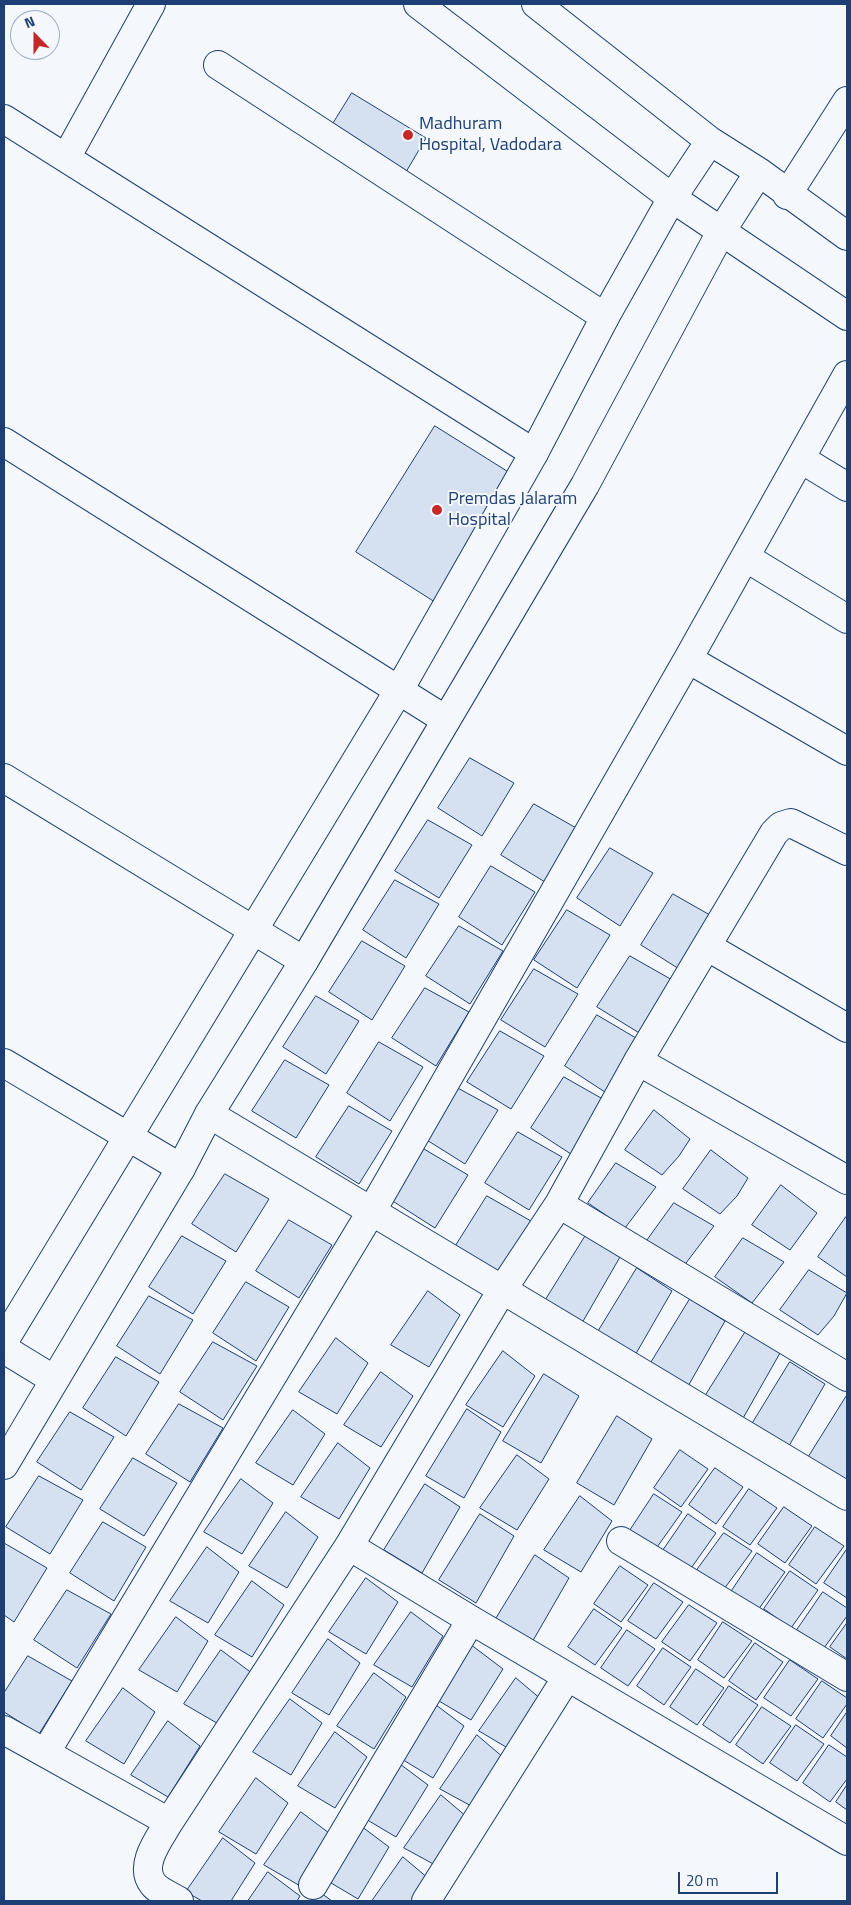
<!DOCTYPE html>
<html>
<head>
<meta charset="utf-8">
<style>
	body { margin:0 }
	#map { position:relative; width:851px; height:1905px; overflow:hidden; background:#f4f7fb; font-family:"Titillium Web",sans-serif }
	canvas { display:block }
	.frame { position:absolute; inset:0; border:5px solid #1d3f73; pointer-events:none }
	.north { position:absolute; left:10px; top:10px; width:50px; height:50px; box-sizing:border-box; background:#f4f7fb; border:1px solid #9eadc5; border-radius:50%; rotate:338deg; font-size:14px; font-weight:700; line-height:20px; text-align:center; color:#1d3f73 }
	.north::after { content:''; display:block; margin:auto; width:18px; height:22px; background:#c62828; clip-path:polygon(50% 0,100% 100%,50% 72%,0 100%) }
	.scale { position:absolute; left:678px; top:1872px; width:100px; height:22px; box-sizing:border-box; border:2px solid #1d3f73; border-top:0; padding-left:6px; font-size:15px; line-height:18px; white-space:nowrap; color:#1d3f73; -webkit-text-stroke:4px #f4f7fb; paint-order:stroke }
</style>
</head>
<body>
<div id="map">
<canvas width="851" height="1905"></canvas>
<div class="frame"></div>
<div class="north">N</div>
<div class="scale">20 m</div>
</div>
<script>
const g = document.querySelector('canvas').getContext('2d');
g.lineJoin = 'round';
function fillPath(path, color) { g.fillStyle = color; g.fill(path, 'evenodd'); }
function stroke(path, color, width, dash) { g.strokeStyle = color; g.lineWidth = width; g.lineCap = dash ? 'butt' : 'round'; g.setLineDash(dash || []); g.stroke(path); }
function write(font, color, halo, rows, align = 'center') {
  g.font = font + ' "Titillium Web",sans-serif'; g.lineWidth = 4; g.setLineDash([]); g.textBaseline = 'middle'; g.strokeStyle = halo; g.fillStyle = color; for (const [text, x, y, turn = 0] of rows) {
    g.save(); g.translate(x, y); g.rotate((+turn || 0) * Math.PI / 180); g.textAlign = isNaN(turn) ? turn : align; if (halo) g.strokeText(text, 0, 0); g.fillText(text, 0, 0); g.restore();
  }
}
const building = new Path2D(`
	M352,93L426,138L406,172L331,127Z
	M435,426L518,478L438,604L356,552Z
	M470,758L514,783L482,836L438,808Z
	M534,804L578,829L545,882L501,855Z
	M428,820L472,845L439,898L395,871Z
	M610,848L653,873L620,926L577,898Z
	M491,866L535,892L502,945L459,917Z
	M395,880L439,904L406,958L363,930Z
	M673,894L717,919L684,972L641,945Z
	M567,910L610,935L577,988L534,960Z
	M459,926L503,951L470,1004L426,976Z
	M362,941L405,966L372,1020L329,992Z
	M630,956L674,981L641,1034L597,1007Z
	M534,969L578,994L545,1047L501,1020Z
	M425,988L469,1012L436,1066L392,1038Z
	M316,996L359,1021L326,1074L283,1047Z
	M597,1015L641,1041L608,1094L565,1066Z
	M500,1031L544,1056L511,1109L467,1082Z
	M379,1042L423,1067L390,1121L347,1093Z
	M285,1060L329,1085L296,1138L252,1111Z
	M564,1077L608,1102L574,1156L531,1128Z
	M454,1086L498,1110L465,1164L422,1137Z
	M349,1106L392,1131L359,1184L316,1157Z
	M654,1110L690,1139L679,1156L662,1175L625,1150Z
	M518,1132L562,1157L529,1210L485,1183Z
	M424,1149L468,1175L435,1228L391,1200Z
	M711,1150L748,1178L737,1196L720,1214L683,1189Z
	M616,1163L656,1187L625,1228L588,1203Z
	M225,1174L269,1199L236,1252L192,1224Z
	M781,1185L817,1213L790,1250L752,1225Z
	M487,1196L531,1221L498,1274L455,1247Z
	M674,1203L714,1226L683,1267L646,1242Z
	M846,1217L847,1219V1277L818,1257Z
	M289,1220L332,1245L299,1298L256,1271Z
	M586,1235L620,1257L582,1323L545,1301Z
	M182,1236L226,1261L193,1314L149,1287Z
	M743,1238L784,1262L752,1303L715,1277Z
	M637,1268L672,1291L634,1357L596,1335Z
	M809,1270L847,1293L834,1316L818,1335L780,1310Z
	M246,1282L289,1307L256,1361L213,1333Z
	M428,1291L460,1315L429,1367L391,1345Z
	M149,1296L193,1320L160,1374L117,1346Z
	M690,1299L725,1321L687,1388L649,1366Z
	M746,1331L780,1353L742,1420L704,1398Z
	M336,1338L368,1363L337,1414L299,1392Z
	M213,1342L257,1366L223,1420L180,1392Z
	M503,1351L535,1376L503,1427L466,1405Z
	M116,1357L159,1382L126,1436L83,1408Z
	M790,1362L825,1384L786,1451L749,1429Z
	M381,1372L413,1396L381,1447L344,1425Z
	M544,1374L579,1396L541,1463L503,1441Z
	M847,1395V1477L843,1484L806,1461Z
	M179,1404L223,1428L190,1482L146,1454Z
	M467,1409L501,1432L464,1498L426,1476Z
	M293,1410L325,1434L293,1485L256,1463Z
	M70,1412L114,1437L81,1490L37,1462Z
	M617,1416L652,1439L614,1505L577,1483Z
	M338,1443L370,1468L339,1519L301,1497Z
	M680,1450L708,1469L681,1507L654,1488Z
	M517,1455L549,1479L517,1530L480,1508Z
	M133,1458L177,1483L144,1536L100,1509Z
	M715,1468L743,1487L716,1524L689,1505Z
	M39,1476L83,1500L50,1554L6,1527Z
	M241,1479L273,1503L242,1554L204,1532Z
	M425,1484L460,1507L422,1573L384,1550Z
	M749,1489L777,1508L750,1545L723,1527Z
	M654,1494L682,1512L655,1550L629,1532Z
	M580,1496L612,1521L581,1572L544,1550Z
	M784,1507L812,1526L785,1563L758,1544Z
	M286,1512L318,1537L287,1588L249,1566Z
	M480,1514L514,1536L476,1603L439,1580Z
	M688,1514L716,1533L689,1571L662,1552Z
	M103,1522L146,1547L114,1601L70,1573Z
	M815,1527L844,1546L816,1584L789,1565Z
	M724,1533L752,1551L724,1589L697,1570Z
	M4,1543L47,1568L14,1622L4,1615Z
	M207,1547L239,1572L208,1623L170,1601Z
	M847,1549V1598L824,1583Z
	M757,1553L785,1572L758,1610L731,1592Z
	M535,1555L569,1578L531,1644L494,1622Z
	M620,1566L648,1585L621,1622L594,1604Z
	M790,1571L818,1590L791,1628L764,1609Z
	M366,1578L398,1602L366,1654L329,1632Z
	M252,1581L284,1605L252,1657L215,1635Z
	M654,1583L683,1602L656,1639L628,1621Z
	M67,1590L111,1614L77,1668L34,1640Z
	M823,1592L847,1608V1616L824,1648L797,1630Z
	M689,1605L717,1623L690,1661L662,1642Z
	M594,1609L622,1628L595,1665L568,1647Z
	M411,1612L443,1636L412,1687L374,1665Z
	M176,1617L208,1641L177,1692L139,1670Z
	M723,1622L752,1641L724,1678L698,1660Z
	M847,1623V1659L830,1647Z
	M627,1630L655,1649L628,1686L601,1668Z
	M328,1639L360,1663L329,1715L292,1693Z
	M755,1643L783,1662L756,1700L729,1681Z
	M470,1644L503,1669L471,1720L434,1698Z
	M663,1648L691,1667L664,1705L637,1686Z
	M221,1650L253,1674L222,1726L184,1704Z
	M28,1656L72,1681L39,1734L4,1712V1693Z
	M790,1660L818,1679L791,1716L764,1698Z
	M696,1669L724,1688L697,1725L670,1707Z
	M374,1673L406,1697L374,1749L337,1726Z
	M516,1678L542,1700L511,1750L479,1731Z
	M822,1681L847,1698V1704L823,1738L796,1719Z
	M729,1686L758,1705L730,1743L703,1725Z
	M123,1688L155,1712L124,1764L86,1741Z
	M290,1699L322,1723L291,1775L253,1752Z
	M432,1702L464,1726L433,1778L395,1755Z
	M762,1707L791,1726L763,1764L736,1745Z
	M847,1712V1748L831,1736Z
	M168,1721L200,1746L168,1797L131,1775Z
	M796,1725L824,1744L797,1781L770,1763Z
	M335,1732L367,1757L335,1808L298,1786Z
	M477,1735L504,1758L473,1807L440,1789Z
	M829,1745L847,1757V1779L830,1802L803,1783Z
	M396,1761L428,1785L396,1837L359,1815Z
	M256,1778L288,1803L256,1854L219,1832Z
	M847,1785V1810L836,1802Z
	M441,1795L467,1817L437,1866L404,1848Z
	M301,1812L333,1836L302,1887L264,1865Z
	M357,1823L389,1847L358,1899L321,1877Z
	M223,1838L255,1863L231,1901H202L186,1892Z
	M403,1857L429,1879L417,1901H372Z
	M268,1872L300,1896L297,1901H248Z
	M318,1891L332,1901H311Z`);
fillPath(building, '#d5e0f0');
stroke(building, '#1d3f73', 1);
const street = new Path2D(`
	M218,65L605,317
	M4,119L534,453
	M66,158L151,4
	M787,195L847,101
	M4,442L446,720
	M801,459L847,487
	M745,557L847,619
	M688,659L847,751
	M4,778L304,961
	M708,947L847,1028
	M638,1061L847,1180
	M4,1063L181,1168
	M209,1114L847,1496
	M559,1204L847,1377
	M4,1349L53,1379
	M621,1541L847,1677
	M349,1546L471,1620L847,1841
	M4,1730L169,1822L349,1546L502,1290L559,1204L638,1061L774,833L781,826L791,823L847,851
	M46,1752L371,1212L688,659L847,375
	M169,1822C160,1838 138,1865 153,1884C158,1891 171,1896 179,1901
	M313,1885L471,1620
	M426,1901L567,1677`);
const secondary = new Path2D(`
	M418,4L672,198L847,316
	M536,4L710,141L759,172L847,236
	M4,1341L399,690L534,453L605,317L672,198L710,141
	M4,1465L181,1168L209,1114L304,961L585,485L722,230L759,172`);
stroke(street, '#1d3f73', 30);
stroke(secondary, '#1d3f73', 30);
stroke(street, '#f4f7fb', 28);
stroke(secondary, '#f4f7fb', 28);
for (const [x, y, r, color] of [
	[408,135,6,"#c62828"],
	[437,510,6,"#c62828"]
]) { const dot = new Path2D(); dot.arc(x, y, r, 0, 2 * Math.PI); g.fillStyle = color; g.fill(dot); stroke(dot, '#f4f7fb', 2); }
write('18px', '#1d3f73', '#f4f7fb', [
	["Madhuram",419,125],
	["Hospital, Vadodara",419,146],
	["Premdas Jalaram",448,500],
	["Hospital",448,521]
], 'left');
</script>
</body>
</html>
